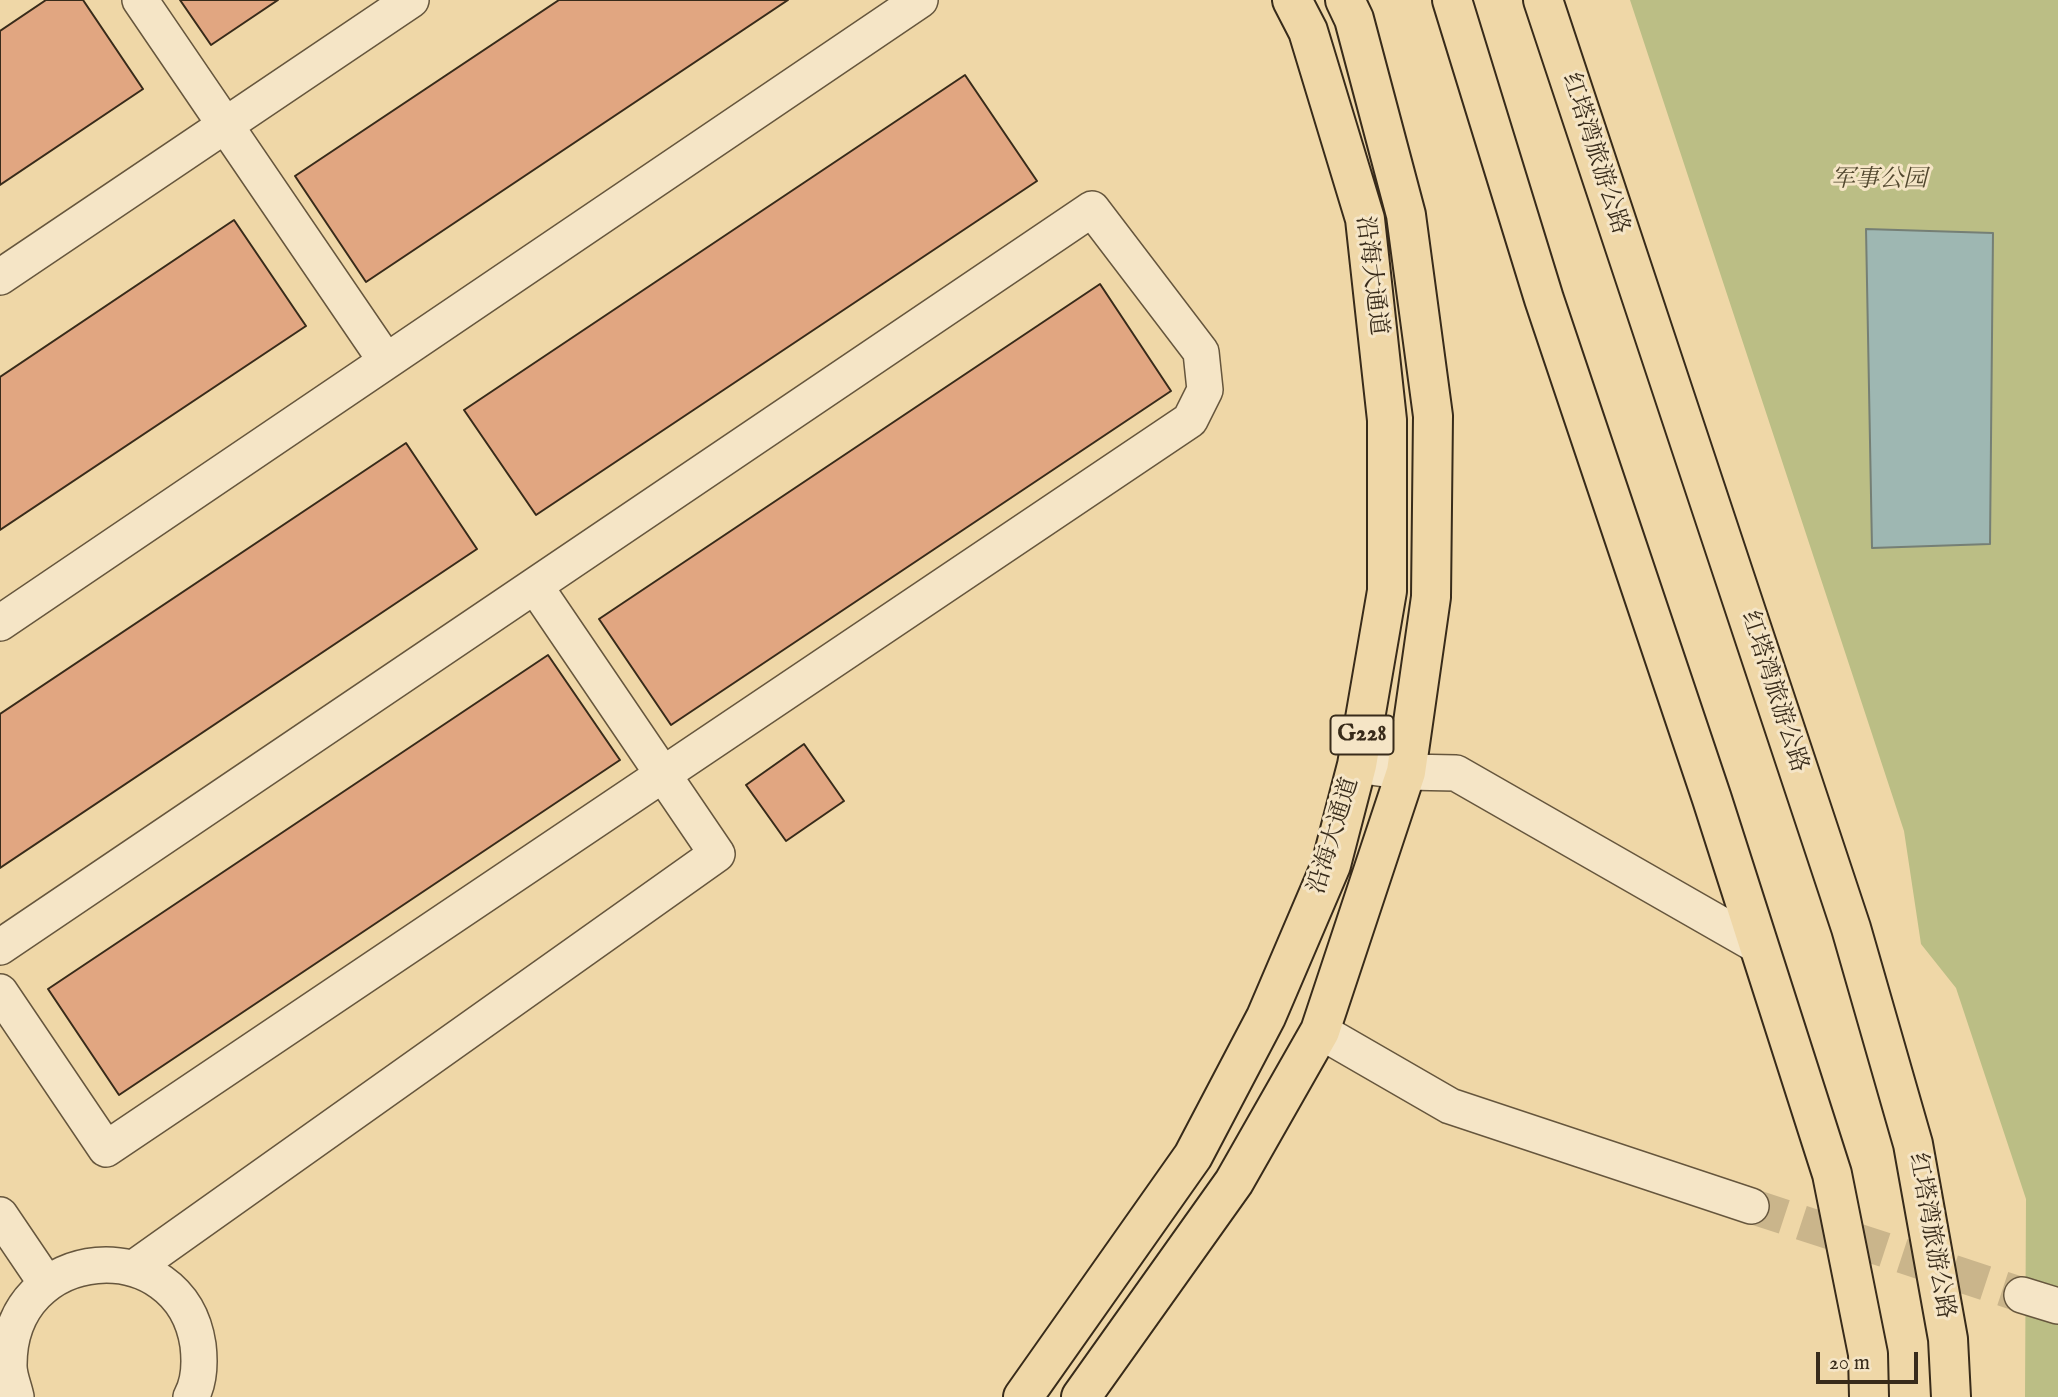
<!DOCTYPE html>
<html>
<head>
<meta charset="utf-8">
<style>
	body { margin:0 }
	#map { position:relative; width:2058px; height:1397px; overflow:hidden; background:#efd7a7; font-family:"IM FELL English",serif }
	canvas { display:block }
	.scale { position:absolute; left:1816px; top:1352px; width:102px; height:32px; box-sizing:border-box; border:4px solid #382b1a; border-top:0; padding-left:9px; font-size:21px; line-height:24px; white-space:nowrap; color:#382b1a; -webkit-text-stroke:5px #f5e5c6; paint-order:stroke }
</style>
</head>
<body>
<div id="map">
<canvas width="2058" height="1397"></canvas>
<div class="scale">20 m</div>
</div>
<script>
const g = document.querySelector('canvas').getContext('2d');
g.lineJoin = 'round';
function fillPath(path, color) { g.fillStyle = color; g.fill(path, 'evenodd'); }
function stroke(path, color, width, dash) { g.strokeStyle = color; g.lineWidth = width; g.lineCap = dash ? 'butt' : 'round'; g.setLineDash(dash || []); g.stroke(path); }
function write(font, color, halo, rows, align = 'center') {
  g.font = font + ' "IM FELL English","Noto Serif SC",serif'; g.lineWidth = 6; g.setLineDash([]); g.textBaseline = 'middle'; g.strokeStyle = halo; g.fillStyle = color; for (const [text, x, y, turn = 0] of rows) {
    g.save(); g.translate(x, y); g.rotate((+turn || 0) * Math.PI / 180); g.textAlign = isNaN(turn) ? turn : align; if (halo) g.strokeText(text, 0, 0); g.fillText(text, 0, 0); g.restore();
  }
}
fillPath(new Path2D(`
	M1630,0H2058V1397H2025L2026,1199L1956,988L1921,944L1904,831Z`), '#bbbe85');
const water = new Path2D(`
	M1866,229L1993,233L1990,544L1872,548Z`);
fillPath(water, '#9eb7b2');
stroke(water, '#757f75', 2);
const building = new Path2D(`
	M46,0H83L143,89L0,185V31Z
	M180,0H278L211,45Z
	M559,0H788L366,282L295,176Z
	M965,75L1037,181L536,515L464,410Z
	M234,220L306,326L0,530V377Z
	M1100,284L1171,391L671,725L599,619Z
	M406,443L477,549L0,868V714Z
	M548,655L620,760L119,1095L48,989Z
	M804,744L844,801L786,841L746,785Z`);
fillPath(building, '#e1a681');
stroke(building, '#382b1a', 2);
stroke(new Path2D(`
	M1751,1206L2022,1295`), '#cab58b', 35, [35, 18]);
const minor = new Path2D(`
	M140,0L386,361
	M0,277L411,0
	M0,623L920,0
	M1357,765L1406,772L1456,773L1760,947
	M0,947L1092,209L1201,352L1205,390L1190,420L106,1149L0,992
	M1320,1031L1450,1106L1751,1206
	M0,1215L46,1283
	M134,1268L717,854L535,586
	M2022,1295L2058,1306
	M16,1397C14,1387 9,1376 9,1366C8,1241 181,1230 198,1345C200,1362 200,1381 191,1397`);
const major = new Path2D(`
	M1452,0L1544,299L1712,799L1832,1174L1868,1354L1869,1397
	M1543,0L1851,928L1913,1144L1948,1339L1951,1397`);
const highway = new Path2D(`
	M1023,1397L1193,1156L1266,1017L1331,865L1357,765L1387,591V420L1365,219L1308,31L1292,0
	M1081,1397L1234,1182L1320,1031L1406,772L1431,597L1433,416L1406,215L1354,19L1345,0`);
stroke(minor, '#66563d', 38);
stroke(major, '#382b1a', 42);
stroke(highway, '#382b1a', 42);
stroke(minor, '#f5e5c6', 35);
stroke(major, '#efd7a7', 38);
stroke(highway, '#efd7a7', 38);
for (const [x, y, w] of [
	[1362,735,63]
]) { const box = new Path2D(); box.roundRect(x - w / 2, y - 19.5, w, 39, 5); g.fillStyle = '#f5e5c6'; g.fill(box); stroke(box, '#382b1a', 2); }
write('bold 23px', '#382b1a', null, [
	["G228",1362,735]
]);
write('24px', '#382b1a', '#f5e5c6', [
	["红塔湾旅游公路",1594,154,72],
	["沿海大通道",1370,276,83],
	["红塔湾旅游公路",1773,692,72],
	["沿海大通道",1335,836,-73],
	["红塔湾旅游公路",1930,1236,80]
]);
write('italic 24px', '#52482f', '#f5e5c6', [
	["军事公园",1879,181]
]);
</script>
</body>
</html>
